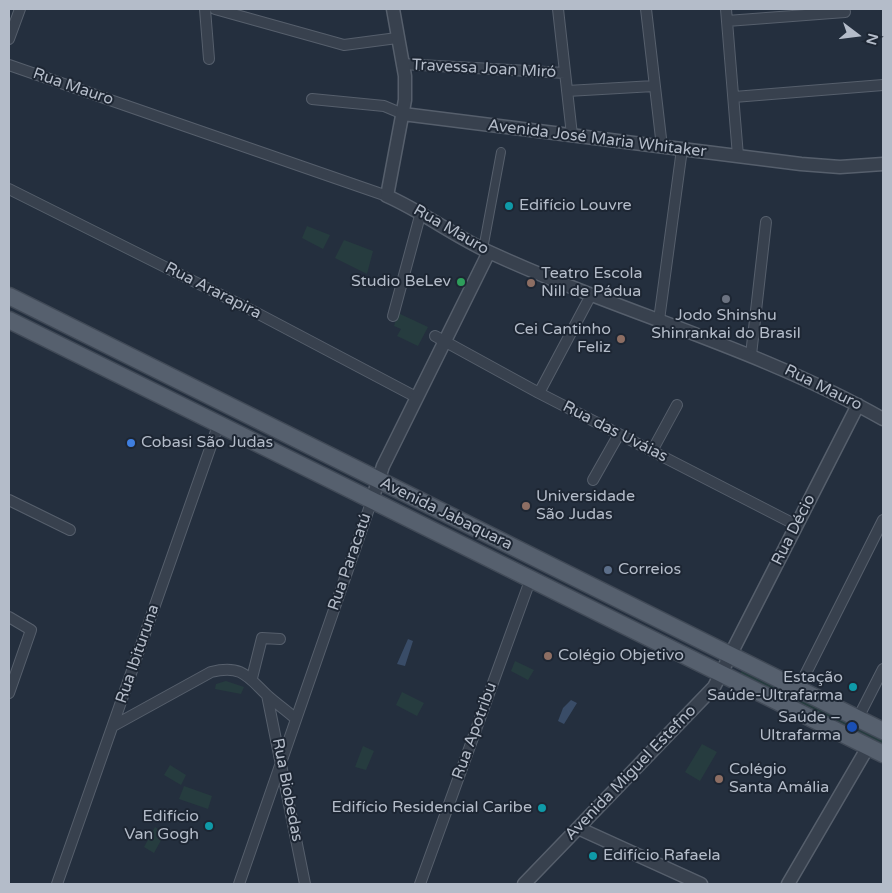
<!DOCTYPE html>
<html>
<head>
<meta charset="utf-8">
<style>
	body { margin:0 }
	#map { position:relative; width:892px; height:893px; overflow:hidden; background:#242f3e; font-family:"Varela Round",sans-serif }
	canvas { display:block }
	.frame { position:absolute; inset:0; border:10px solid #b4bcc9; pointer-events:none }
	.north { position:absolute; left:832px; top:10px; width:50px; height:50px; -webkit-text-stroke:4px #1d2633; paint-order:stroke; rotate:105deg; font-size:14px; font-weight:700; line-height:20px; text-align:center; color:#b4bcc9 }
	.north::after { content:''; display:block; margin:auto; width:18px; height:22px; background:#b4bcc9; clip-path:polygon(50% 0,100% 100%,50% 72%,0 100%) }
</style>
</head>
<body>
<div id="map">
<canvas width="892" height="893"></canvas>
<div class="frame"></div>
<div class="north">N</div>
</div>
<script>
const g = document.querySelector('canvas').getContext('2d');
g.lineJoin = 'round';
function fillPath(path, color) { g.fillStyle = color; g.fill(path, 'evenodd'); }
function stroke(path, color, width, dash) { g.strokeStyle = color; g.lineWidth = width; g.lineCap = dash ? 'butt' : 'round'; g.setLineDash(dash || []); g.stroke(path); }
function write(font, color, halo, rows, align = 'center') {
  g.font = font + ' "Varela Round",sans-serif'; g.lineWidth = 4; g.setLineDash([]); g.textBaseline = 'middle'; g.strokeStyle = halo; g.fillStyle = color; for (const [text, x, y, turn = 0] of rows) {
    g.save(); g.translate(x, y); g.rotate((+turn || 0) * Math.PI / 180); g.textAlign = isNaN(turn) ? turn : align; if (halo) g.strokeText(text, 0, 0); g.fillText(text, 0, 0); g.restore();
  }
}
fillPath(new Path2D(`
	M307,226L330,235L323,249L302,238Z
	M344,240L373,251L367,274L335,258Z
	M398,313L428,327L418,346L397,336L401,329L394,326Z
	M515,661L534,670L528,680L511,671Z
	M742,670L883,739V745L740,674Z
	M226,681L244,687L241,694L215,689L216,684Z
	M402,692L424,703L417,716L396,705Z
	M702,744L717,752L700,781L685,772Z
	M363,746L374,751L366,770L355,767Z
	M170,765L186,775L181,785L164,775Z
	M184,786L212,796L208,809L179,799Z
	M155,827L165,833L154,853L144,847Z`), '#263c3f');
fillPath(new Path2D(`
	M408,639L413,641L405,666L397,664Z
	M571,700L577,703L564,724L558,721L563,708Z`), '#394c67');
const pedestrian = new Path2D(`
	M483,249L501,152`);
const minor = new Path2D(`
	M205,9L209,59
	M215,9L344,45L397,38
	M558,9L572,135
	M646,9L662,147
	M726,9L738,156
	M727,21L845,12
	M9,39L20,9
	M402,64L565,73
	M9,65L387,196
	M567,91L654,86
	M734,97L883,85
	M312,99L384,106L403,114
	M9,189L253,311L416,397
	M393,316L421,212
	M659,320L682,149
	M435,336L539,393L796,525
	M751,355L766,222
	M539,393L591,295
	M652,451L677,405
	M593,480L619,434
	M9,500L70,530
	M9,617L31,630L9,693
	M252,678L262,638L280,639
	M798,689L883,520
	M267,695L305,884
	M858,718L883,669
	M113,726L211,672C242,664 248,677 268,696C277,704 287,711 296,719
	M57,884L219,423
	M239,884L372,500
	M420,884L531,578`);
const tertiary = new Path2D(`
	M393,9L405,76V100L387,196C423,212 454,236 489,252C619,312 758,348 883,419
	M403,114L801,164L840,167L883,164
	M372,500L383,466L489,252
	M578,828L701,884
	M524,884L714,687L858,405
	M788,884L868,747`);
const primary = new Path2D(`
	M9,296L883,731
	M9,320L883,754`);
stroke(pedestrian, '#565f6c', 10);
stroke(minor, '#565f6c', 12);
stroke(tertiary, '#565f6c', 15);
stroke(primary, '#414a57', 19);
stroke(pedestrian, '#38414e', 8);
stroke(minor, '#38414e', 10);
stroke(tertiary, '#38414e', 12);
stroke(primary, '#56606e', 16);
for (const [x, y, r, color] of [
	[509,206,5,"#0f9aa8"],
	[461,282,5,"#2e9e5b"],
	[531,283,5,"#8d6e63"],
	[726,299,5,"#6b7280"],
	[621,339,5,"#8d6e63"],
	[131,443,5,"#3f7fe0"],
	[526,506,5,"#8d6e63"],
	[608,570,5,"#5c6f8a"],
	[548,656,5,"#8d6e63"],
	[853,687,5,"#0f9aa8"],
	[852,727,6,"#1a4fb4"],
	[719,779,5,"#8d6e63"],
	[542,808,5,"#0f9aa8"],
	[209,826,5,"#0f9aa8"],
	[593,856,5,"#0f9aa8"]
]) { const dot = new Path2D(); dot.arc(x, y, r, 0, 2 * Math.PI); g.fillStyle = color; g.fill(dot); stroke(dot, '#1d2633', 2); }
write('16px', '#b4bcc9', '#1d2633', [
	["Travessa Joan Miró",484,69,3],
	["Rua Mauro",73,87,19],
	["Avenida José Maria Whitaker",597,139,7],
	["Rua Mauro",451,230,30],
	["Rua Ararapira",213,291,27],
	["Rua Mauro",823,388,26],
	["Rua das Uváias",615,432,27],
	["Avenida Jabaquara",446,514,26],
	["Rua Décio",794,530,-63],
	["Rua Paracatú",350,562,-71],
	["Rua Ibituruna",138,654,-71],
	["Rua Apotribu",475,731,-70],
	["Avenida Miguel Estefno",631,773,-46],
	["Rua Biobedas",287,790,79]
]);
write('16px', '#b4bcc9', '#1d2633', [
	["Edifício Louvre",519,206],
	["Teatro Escola",541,274],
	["Nill de Pádua",541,292],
	["Studio BeLev",451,282,"right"],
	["Jodo Shinshu",726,316,"center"],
	["Shinrankai do Brasil",726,334,"center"],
	["Cei Cantinho",611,330,"right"],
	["Feliz",611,348,"right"],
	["Cobasi São Judas",141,443],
	["Universidade",536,497],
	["São Judas",536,515],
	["Correios",618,570],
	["Colégio Objetivo",558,656],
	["Estação",843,678,"right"],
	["Saúde-Ultrafarma",843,696,"right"],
	["Saúde –",841,718,"right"],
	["Ultrafarma",841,736,"right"],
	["Colégio",729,770],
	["Santa Amália",729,788],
	["Edifício Residencial Caribe",532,808,"right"],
	["Edifício",199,817,"right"],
	["Van Gogh",199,835,"right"],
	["Edifício Rafaela",603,856]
], 'left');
</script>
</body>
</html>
